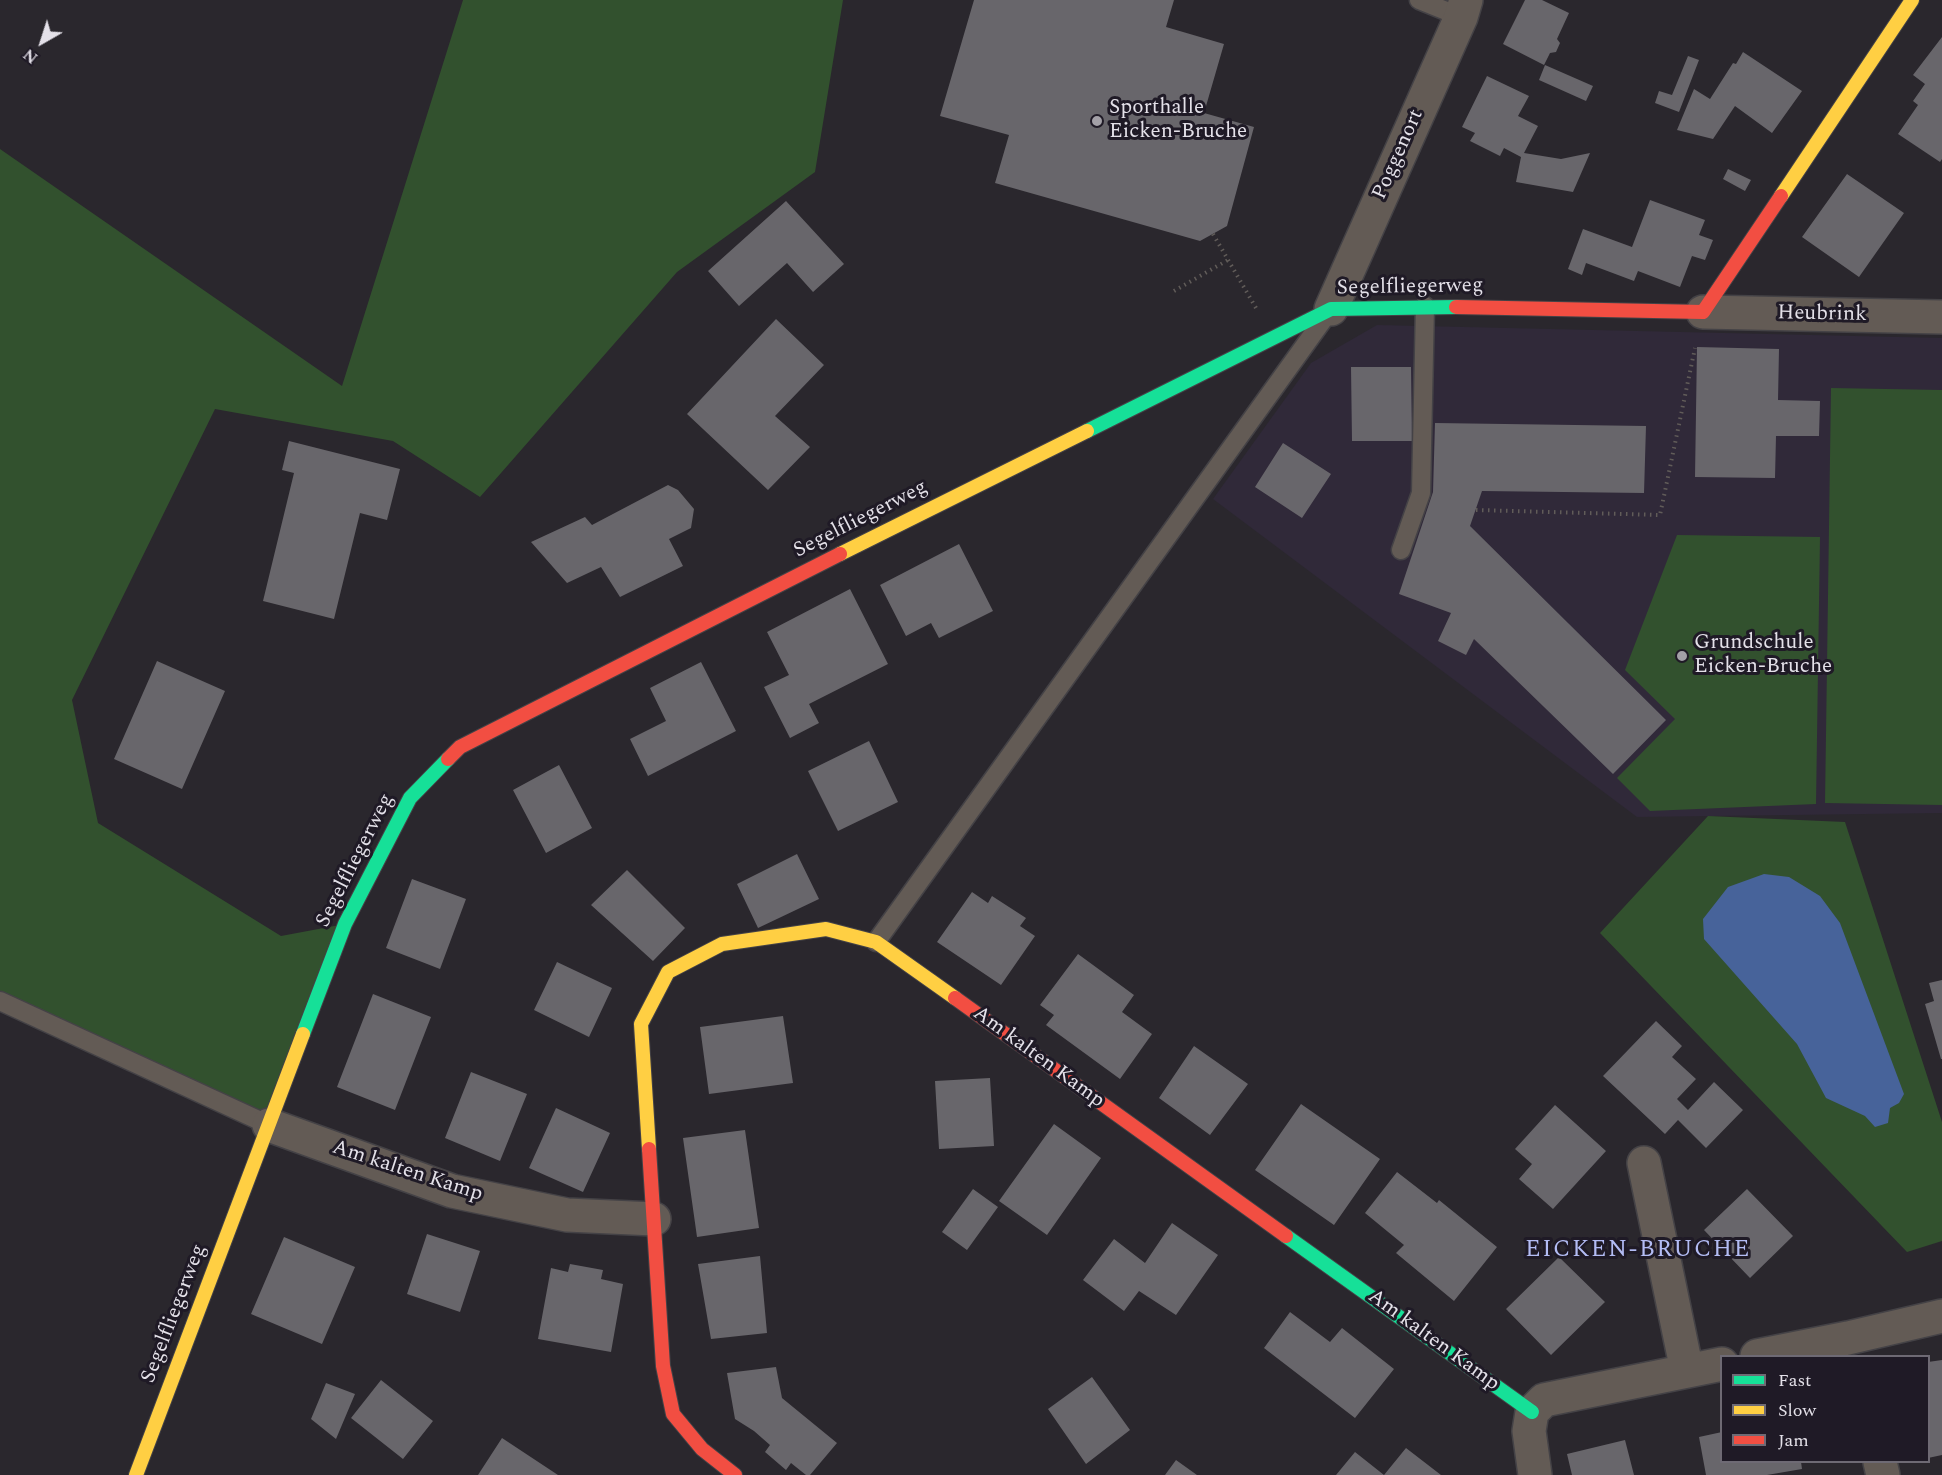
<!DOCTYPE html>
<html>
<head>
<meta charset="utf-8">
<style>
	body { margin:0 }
	#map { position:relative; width:1942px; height:1475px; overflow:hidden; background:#2a272d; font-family:Spectral,serif }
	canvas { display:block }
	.legend { position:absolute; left:1720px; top:1355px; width:210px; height:108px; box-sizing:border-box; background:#1f1a26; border:2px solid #6e6a74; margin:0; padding:8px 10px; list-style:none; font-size:18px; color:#e4e1e9 }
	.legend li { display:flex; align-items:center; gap:12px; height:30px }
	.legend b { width:30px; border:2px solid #6e6a74 }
	.north { position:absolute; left:12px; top:12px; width:60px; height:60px; -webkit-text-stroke:4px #1f1a26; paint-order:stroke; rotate:219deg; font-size:16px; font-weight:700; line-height:24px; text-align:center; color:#e4e1e9 }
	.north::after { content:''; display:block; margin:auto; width:21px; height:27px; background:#e4e1e9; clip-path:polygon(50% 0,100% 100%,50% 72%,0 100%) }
</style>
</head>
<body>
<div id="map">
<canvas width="1942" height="1475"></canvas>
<ul class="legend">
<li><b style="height:8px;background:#16e098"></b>Fast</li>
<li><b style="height:8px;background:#ffcf43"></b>Slow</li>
<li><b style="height:8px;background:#f24e42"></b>Jam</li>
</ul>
<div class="north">N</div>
</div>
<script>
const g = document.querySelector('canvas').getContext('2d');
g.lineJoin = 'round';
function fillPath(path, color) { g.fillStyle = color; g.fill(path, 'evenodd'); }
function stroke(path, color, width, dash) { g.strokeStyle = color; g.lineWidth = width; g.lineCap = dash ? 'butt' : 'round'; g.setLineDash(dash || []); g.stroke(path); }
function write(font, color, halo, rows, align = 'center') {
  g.font = font + ' Spectral,serif'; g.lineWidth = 6; g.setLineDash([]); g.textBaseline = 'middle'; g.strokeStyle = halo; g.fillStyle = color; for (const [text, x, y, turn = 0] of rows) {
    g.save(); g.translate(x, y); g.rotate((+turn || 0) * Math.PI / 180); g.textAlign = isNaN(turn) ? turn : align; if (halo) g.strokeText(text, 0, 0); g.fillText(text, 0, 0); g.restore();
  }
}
fillPath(new Path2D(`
	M1377,325L1942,338V813L1637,817L1213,499L1311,363Z`), '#302939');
fillPath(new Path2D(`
	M463,0H843L815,172L677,272L480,497L393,441L215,409L72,700L98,823L281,936L345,924L269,1125L0,1001V149L342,386Z
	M1831,388L1942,390V805L1825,803Z
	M1677,535L1820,537L1816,804L1650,811L1617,778L1675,719L1625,670Z
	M1708,816L1845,822L1942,1122V1241L1907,1252L1600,933Z`), '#32512e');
fillPath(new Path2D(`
	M1764,874L1789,877L1820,896L1840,923L1904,1094L1899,1103L1890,1108L1888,1123L1875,1127L1865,1116L1826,1098L1797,1044L1704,939L1703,919L1728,887Z`), '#47639a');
fillPath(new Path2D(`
	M974,0H1174L1166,27L1224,44L1204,113L1254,127L1227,226L1200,241L995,183L1009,135L940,116Z
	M1525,0H1542L1569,13L1557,39L1560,43L1556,52L1550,53L1544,65L1503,44Z
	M1942,37V159L1940,162L1898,134L1918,105L1913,101L1925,84L1913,75Z
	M1743,52L1802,91L1772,133L1735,106L1713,139L1677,130L1694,89L1710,99L1733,63L1736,64Z
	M1688,56L1699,60L1679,112L1655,103L1659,91L1672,95Z
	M1545,65L1593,86L1586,101L1539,80Z
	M1487,76L1529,96L1518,116L1538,126L1524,153L1561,159L1590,153L1573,192L1516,182L1521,157L1504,148L1500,156L1470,141L1475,133L1462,127Z
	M1728,169L1751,180L1745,191L1723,179Z
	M1847,174L1904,213L1859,277L1802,237Z
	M1650,200L1705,220L1699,235L1713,240L1705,260L1692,256L1680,287L1638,271L1634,281L1586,263L1582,275L1568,269L1583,229L1632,247Z
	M786,201L844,264L813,292L787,263L739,306L708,271Z
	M776,319L824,365L775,416L810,447L768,490L687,414Z
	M1697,347L1779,349L1778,400L1820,401L1819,436H1776L1775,478L1695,477Z
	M1351,367H1411L1412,441H1352Z
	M1435,423L1646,426L1644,493L1482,491L1470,526L1666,720L1613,774L1474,639L1466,655L1438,641L1451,613L1399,594L1433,492Z
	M289,441L400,469L387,520L360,513L334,619L263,601L294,473L282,470Z
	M1283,443L1331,474L1302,518L1255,487Z
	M668,485L678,490L694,509L691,528L669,539L683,566L620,597L601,567L567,583L531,542L585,517L592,525Z
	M959,544L993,611L939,638L931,623L906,636L880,585Z
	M850,589L888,664L809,704L819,723L790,738L764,687L789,675L767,632Z
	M157,661L225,691L182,789L114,759Z
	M701,662L736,731L648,776L630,739L666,721L650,688Z
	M869,741L898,802L838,831L808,771Z
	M559,765L592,828L546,853L513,790Z
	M797,854L819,899L758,928L737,884Z
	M627,870L685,928L653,961L591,905Z
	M412,879L466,899L440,969L386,948Z
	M972,892L988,903L992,896L1026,918L1020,926L1035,936L1001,985L937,942Z
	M1078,954L1134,995L1122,1012L1152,1034L1120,1079L1046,1025L1054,1015L1040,1005Z
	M557,962L612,988L589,1037L534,1010Z
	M1942,980V1059H1941L1925,1004L1934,1001L1929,983Z
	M373,994L431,1017L395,1110L337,1087Z
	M783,1016L793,1083L709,1094L700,1027Z
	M1656,1021L1682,1046L1672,1057L1696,1079L1677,1099L1688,1110L1714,1082L1743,1110L1706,1148L1678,1120L1665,1134L1603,1076Z
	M1194,1046L1248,1084L1210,1135L1159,1098Z
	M471,1072L527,1094L500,1161L445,1138Z
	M990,1078L994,1146L939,1149L935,1081Z
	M1301,1104L1380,1159L1334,1225L1255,1170Z
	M1555,1105L1606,1151L1553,1209L1519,1179L1532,1164L1515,1149Z
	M556,1108L610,1133L583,1192L529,1168Z
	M1054,1124L1101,1158L1047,1235L999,1201Z
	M745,1130L759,1228L697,1237L683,1138Z
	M1397,1172L1437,1203L1439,1200L1497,1247L1454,1301L1396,1253L1404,1245L1365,1213Z
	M973,1189L998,1207L967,1250L942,1232Z
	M1747,1189L1793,1236L1750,1278L1704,1230Z
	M1172,1223L1218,1255L1176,1315L1139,1291L1124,1311L1083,1280L1114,1239L1145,1263Z
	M427,1234L480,1251L460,1312L407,1294Z
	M284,1237L355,1267L322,1344L251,1314Z
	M760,1256L767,1333L711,1339L698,1264Z
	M1559,1257L1605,1302L1551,1355L1506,1309Z
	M570,1264L603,1270L601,1279L623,1284L611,1352L538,1339L551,1268L568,1272Z
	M1290,1312L1330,1342L1342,1328L1394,1369L1355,1418L1264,1348Z
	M1942,1360V1455L1928,1458V1362Z
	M776,1367L782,1398L837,1443L810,1475H806L791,1463L786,1470L765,1452L770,1445L754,1431L735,1419L727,1373Z
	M1092,1377L1130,1430L1086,1464L1048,1409Z
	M381,1380L433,1421L403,1459L351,1418Z
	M326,1383L355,1394L336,1439L311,1419Z
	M1722,1432V1462H1801L1802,1469L1767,1475H1706L1699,1437Z
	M502,1438L558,1475H478Z
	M1625,1440L1634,1475H1572L1567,1454Z
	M1406,1448L1441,1475H1384Z
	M1355,1452L1384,1475H1336Z
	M1176,1460L1197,1475H1165Z`), '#68666b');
const lane = new Path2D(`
	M1419,0L1461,17
	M1401,550L1421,493L1425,306
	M876,942L1323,320
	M0,1001L269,1125`);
const street = new Path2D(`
	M1331,309L1461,17L1466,0
	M1703,312L1942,317
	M269,1125L452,1191L567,1215L654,1219
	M1644,1163L1687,1371
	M1757,1356L1848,1338L1942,1316
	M1880,1462L1883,1475
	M1535,1475L1529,1431L1532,1412L1544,1400L1722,1364`);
const fast = new Path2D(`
	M1087,431L1331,309L1456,307
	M303,1034L345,924L410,798L448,759
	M1286,1236L1532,1412`);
const slow = new Path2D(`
	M1781,196L1912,0
	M840,554L1087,431
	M649,1149L641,1024L668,972L722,944L826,929L876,942L955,998
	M136,1475L303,1034`);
const jam = new Path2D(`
	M1456,307L1703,312L1781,196
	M448,759L460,747L840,554
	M955,998L1286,1236
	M649,1149L663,1366L673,1414L702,1449L735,1475`);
stroke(lane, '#444246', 21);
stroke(street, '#444246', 36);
stroke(fast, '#444246', 16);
stroke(slow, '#444246', 16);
stroke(jam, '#444246', 16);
stroke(new Path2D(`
	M1213,234L1256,308
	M1174,291L1228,260
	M1476,510L1660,515L1695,348`), '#615c59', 4, [1.5, 4.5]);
stroke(lane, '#635b55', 18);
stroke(street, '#635b55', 33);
stroke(fast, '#16e098', 14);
stroke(slow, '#ffcf43', 14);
stroke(jam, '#f24e42', 14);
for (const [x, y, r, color] of [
	[1097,121,6,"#a3a0a7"],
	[1682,656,6,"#a3a0a7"]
]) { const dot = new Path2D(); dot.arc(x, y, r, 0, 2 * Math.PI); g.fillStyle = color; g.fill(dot); stroke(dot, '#1f1a26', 2); }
write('21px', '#e4e1e9', '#1f1a26', [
	["Sporthalle",1109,109],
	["Eicken-Bruche",1109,133],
	["Grundschule",1694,644],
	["Eicken-Bruche",1694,668]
], 'left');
write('21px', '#e4e1e9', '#1f1a26', [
	["Poggenort",1399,155,-66],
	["Segelfliegerweg",1410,288,-1],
	["Heubrink",1822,315,1],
	["Segelfliegerweg",861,520,-27],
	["Segelfliegerweg",356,861,-63],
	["Am kalten Kamp",1038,1058,36],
	["Am kalten Kamp",407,1172,18],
	["Segelfliegerweg",175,1314,-69],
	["Am kalten Kamp",1433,1341,36]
]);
g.letterSpacing = '1.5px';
write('24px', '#b3bcf4', '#1f1a26', [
	["EICKEN-BRUCHE",1638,1251]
]);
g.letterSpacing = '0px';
</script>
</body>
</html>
